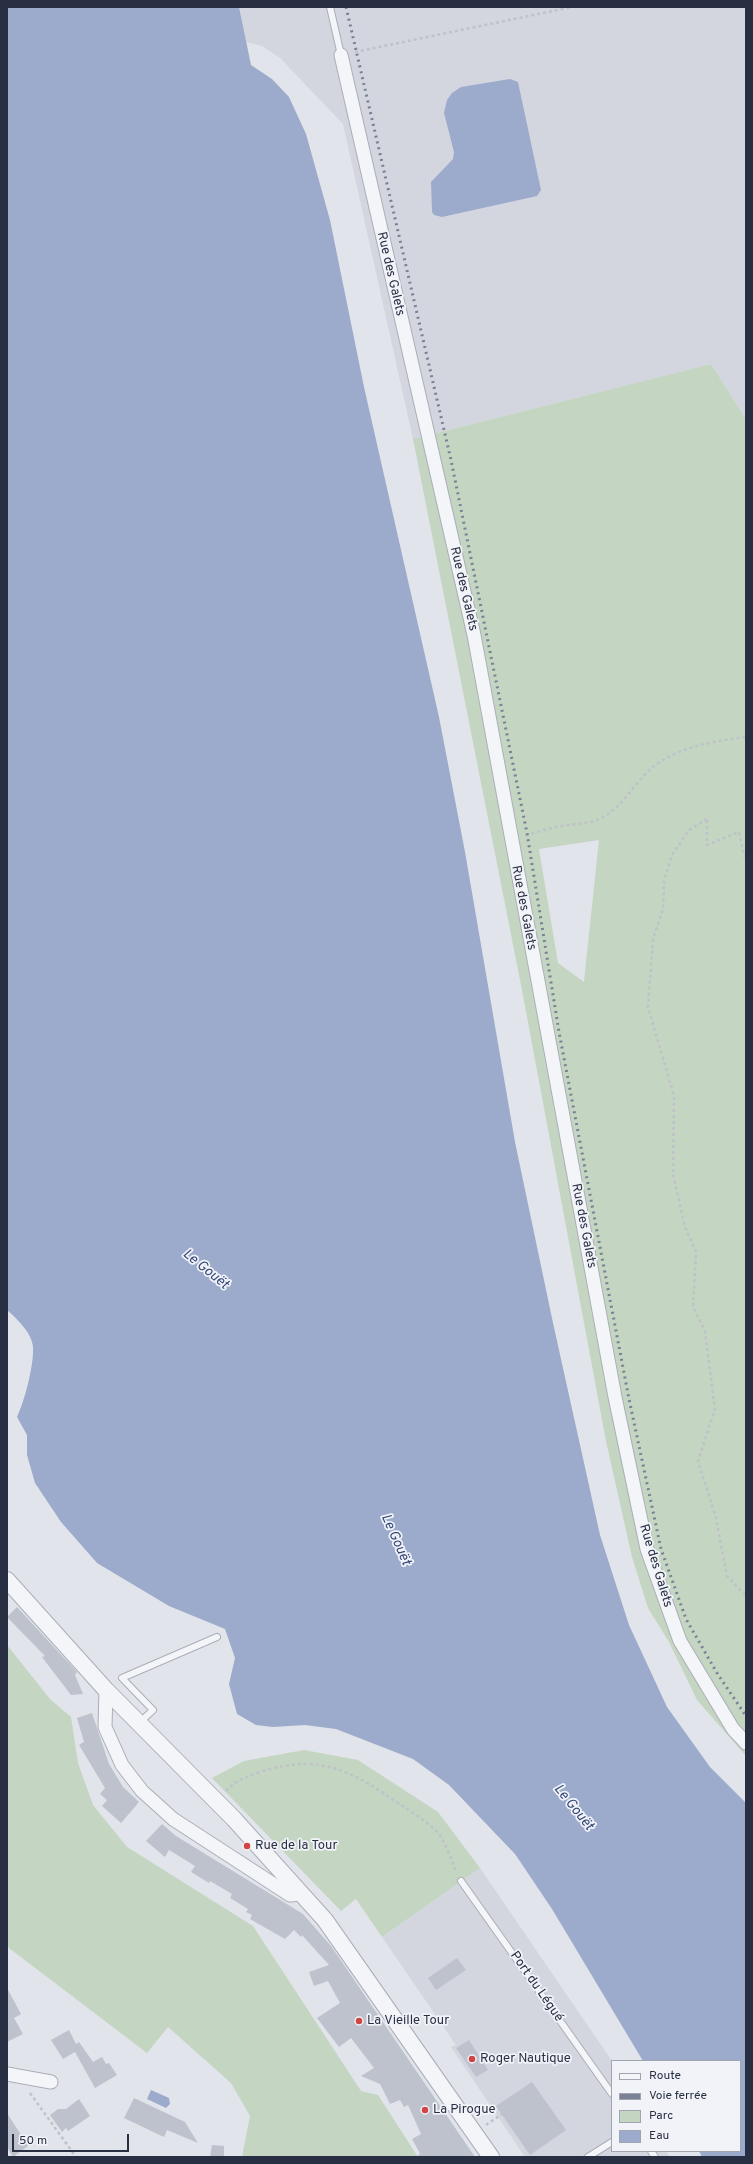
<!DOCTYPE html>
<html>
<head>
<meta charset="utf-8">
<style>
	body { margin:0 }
	#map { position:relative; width:753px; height:2164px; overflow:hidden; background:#e1e4ea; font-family:Overpass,sans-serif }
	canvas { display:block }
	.frame { position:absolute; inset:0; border:8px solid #292f43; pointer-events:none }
	.legend { position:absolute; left:611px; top:2060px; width:130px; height:92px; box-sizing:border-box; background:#f1f3f8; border:1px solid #a1a5b0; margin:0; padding:5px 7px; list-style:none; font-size:12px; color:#292f43 }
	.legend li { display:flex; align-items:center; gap:8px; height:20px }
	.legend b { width:20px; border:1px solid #a1a5b0 }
	.scale { position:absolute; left:12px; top:2134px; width:117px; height:18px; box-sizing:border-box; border:2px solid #292f43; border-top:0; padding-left:5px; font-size:12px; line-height:14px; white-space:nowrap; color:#292f43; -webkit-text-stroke:3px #f1f3f8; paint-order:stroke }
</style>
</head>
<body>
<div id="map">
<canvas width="753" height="2164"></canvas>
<div class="frame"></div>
<ul class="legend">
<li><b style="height:5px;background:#f4f5f8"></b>Route</li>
<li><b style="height:5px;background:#7a8095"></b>Voie ferrée</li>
<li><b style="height:11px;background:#c4d5c2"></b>Parc</li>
<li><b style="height:11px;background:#9cabcb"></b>Eau</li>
</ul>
<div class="scale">50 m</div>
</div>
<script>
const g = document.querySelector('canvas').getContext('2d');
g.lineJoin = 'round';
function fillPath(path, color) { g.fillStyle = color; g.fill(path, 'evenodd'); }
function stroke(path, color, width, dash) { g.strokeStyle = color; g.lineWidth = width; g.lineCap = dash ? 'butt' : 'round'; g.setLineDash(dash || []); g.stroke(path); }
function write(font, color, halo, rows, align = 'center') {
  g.font = font + ' Overpass,sans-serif'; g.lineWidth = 3.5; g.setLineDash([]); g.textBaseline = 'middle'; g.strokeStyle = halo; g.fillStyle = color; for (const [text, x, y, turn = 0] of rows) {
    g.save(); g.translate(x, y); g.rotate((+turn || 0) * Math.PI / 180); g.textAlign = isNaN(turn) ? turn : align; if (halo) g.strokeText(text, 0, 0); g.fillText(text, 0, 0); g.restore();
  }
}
fillPath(new Path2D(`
	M239,7H746V419L711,364L413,439L343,124L280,58L262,46L246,42Z
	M480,1868L612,2061V2151H666L670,2157H525L451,2047L456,2045L382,1937Z`), '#d3d6df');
fillPath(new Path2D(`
	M711,364L746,419V1756L697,1700L669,1642L648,1608L632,1557L606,1441L522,990L413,439ZM599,840L584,981V982L558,963L539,849Z
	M7,1645L50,1699L71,1717L78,1763L93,1805L127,1847L253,1926L361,2091L378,2095L418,2157H242L250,2116L231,2083L168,2027L147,2053L9,1948L7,1942Z
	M304,1750L358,1760L438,1812L480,1868L382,1937L356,1899L341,1911L212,1778L244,1761Z`), '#c4d5c2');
fillPath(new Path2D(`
	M7,7H239L251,65L272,79L289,97L306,134L330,220L364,387L439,717L465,852L515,1142L553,1323L600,1535L629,1625L667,1707L710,1767L746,1803V2157H702L699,2151H740V2061H643L552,1909L515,1854L449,1785L413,1759L336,1729L305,1725L273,1727L256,1725L237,1714L229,1684L235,1658L225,1629L169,1606L97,1563L61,1522L35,1483L27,1455V1435L17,1417C25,1400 34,1365 33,1347C32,1333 17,1319 7,1310Z
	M510,79L518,82L541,190L537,196L442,217L434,215L432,212L431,182L453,159L454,152L444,113L447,100L452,93L461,87Z
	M151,2090L169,2098L170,2104L166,2108L147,2099Z`), '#9cabcb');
fillPath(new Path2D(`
	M17,1607L77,1672L75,1675L83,1694L71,1695L42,1657L45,1656L7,1617Z
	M92,1713L109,1764L123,1787L139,1802L121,1823L102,1806L107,1800L100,1794L105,1788L79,1745L84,1742L77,1718Z
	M162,1824L176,1836L303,1914L331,1946L475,2157H422L412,2139L421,2134L408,2105L404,2107L400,2100L390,2104L380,2084L361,2076L374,2068L351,2038L339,2047L317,2018L340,2003L328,1981L314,1986L309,1972L329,1965L302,1935L301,1937L294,1930L285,1939L250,1919L252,1915L246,1912L248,1909L230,1898L232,1894L210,1881L209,1883L191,1872L195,1866L169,1850L165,1857L146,1841Z
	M457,1958L466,1970L436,1990L428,1978Z
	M7,1988L21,2014L14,2018L23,2034L7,2042Z
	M69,2030L76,2044L79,2042L93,2062L102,2057L106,2064L109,2063L117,2075L95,2088L75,2052L63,2059L51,2040Z
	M469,2040L488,2070L476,2077L456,2048Z
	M532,2082L566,2130L530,2155L496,2106Z
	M134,2098L185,2122L198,2143L167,2130L164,2137L124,2118Z
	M79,2099L90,2116L68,2131L66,2128L62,2132L50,2115L58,2109H66Z
	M7,2113L28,2146L13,2157L7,2147Z
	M212,2145L224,2146V2157H210Z`), '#bec2cd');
const service = new Path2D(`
	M330,7L341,55
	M139,1723L153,1710L122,1678L217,1637
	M461,1881L612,2094
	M651,2151L655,2157
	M588,2157L612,2142`);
const minor = new Path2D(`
	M341,55L474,635L615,1397L647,1549L680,1641L733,1729L746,1743
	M106,1690L105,1727L122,1765L142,1791L173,1819L290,1895L302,1894
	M7,2074L51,2082`);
const tertiary = new Path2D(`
	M7,1580L106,1690L234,1819L325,1920L491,2157`);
stroke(service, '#aaaeb8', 8);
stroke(minor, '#aaaeb8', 15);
stroke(tertiary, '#aaaeb8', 18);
stroke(new Path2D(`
	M355,52L572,7
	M707,819L689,830L672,855L664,881L663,909L653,939L648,1007L674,1096L673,1174L685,1227L696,1252L693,1307L705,1331L715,1409L698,1461L716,1518L727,1576L746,1596
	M707,820V845L739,832L744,856H746
	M526,836C534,833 543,830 552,828C566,824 583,825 597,820C622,810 634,782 654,766C679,747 715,741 746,737
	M226,1791C237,1779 249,1776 263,1771C322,1753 353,1772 401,1805C413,1813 427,1821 437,1832C445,1840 452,1862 457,1873
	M30,2093L76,2157
	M486,2125L502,2114
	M419,2157L441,2112`), '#bfc2c9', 2.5, [3, 3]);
stroke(service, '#f4f5f8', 6);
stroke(minor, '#f4f5f8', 13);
stroke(tertiary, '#f4f5f8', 16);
stroke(new Path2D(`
	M346,7L451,460L527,833L559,1032L629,1399L661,1549L686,1619L717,1673L746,1716`), '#7a8095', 3, [2, 4]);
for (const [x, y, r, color] of [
	[247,1846,4,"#d24444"],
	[359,2021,4,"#d24444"],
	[472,2059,4,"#d24444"],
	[425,2110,4,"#d24444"]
]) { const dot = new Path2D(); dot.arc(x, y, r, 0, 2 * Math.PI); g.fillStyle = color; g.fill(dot); stroke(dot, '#f1f3f8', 1.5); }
write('13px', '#292f43', '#f1f3f8', [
	["Rue des Galets",390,274,77],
	["Rue des Galets",463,589,77],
	["Rue des Galets",523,908,79],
	["Rue des Galets",583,1226,79],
	["Rue des Galets",655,1566,73],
	["Port du Légué",536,1987,55]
]);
write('13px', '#292f43', '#f1f3f8', [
	["Rue de la Tour",255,1846],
	["La Vieille Tour",367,2021],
	["Roger Nautique",480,2059],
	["La Pirogue",433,2110]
], 'left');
write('italic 14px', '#324678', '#f1f3f8', [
	["Le Gouët",205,1270,39],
	["Le Gouët",395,1540,66],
	["Le Gouët",573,1808,51]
]);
</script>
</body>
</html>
